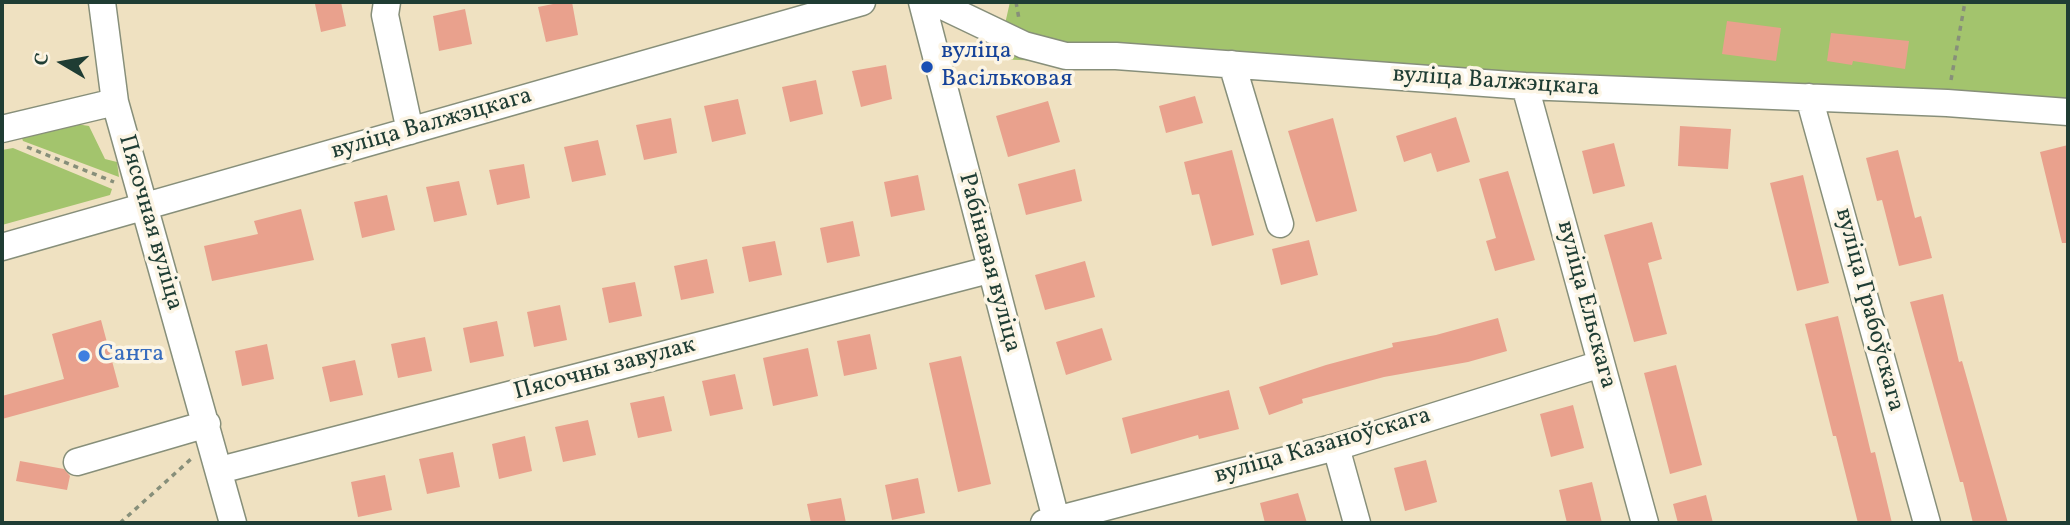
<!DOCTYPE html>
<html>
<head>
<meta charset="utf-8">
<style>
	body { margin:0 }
	#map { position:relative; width:2070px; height:525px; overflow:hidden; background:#efe1c1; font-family:Vollkorn,serif }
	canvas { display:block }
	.frame { position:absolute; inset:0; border:4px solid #1f3d34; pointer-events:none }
	.north { position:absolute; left:28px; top:28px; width:70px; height:70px; -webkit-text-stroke:5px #fcf5e5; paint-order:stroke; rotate:280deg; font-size:19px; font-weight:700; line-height:28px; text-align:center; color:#1f3d34 }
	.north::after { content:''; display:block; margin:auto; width:24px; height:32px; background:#1f3d34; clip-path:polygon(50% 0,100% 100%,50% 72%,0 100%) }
</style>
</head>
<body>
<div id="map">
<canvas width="2070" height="525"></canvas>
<div class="frame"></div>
<div class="north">С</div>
</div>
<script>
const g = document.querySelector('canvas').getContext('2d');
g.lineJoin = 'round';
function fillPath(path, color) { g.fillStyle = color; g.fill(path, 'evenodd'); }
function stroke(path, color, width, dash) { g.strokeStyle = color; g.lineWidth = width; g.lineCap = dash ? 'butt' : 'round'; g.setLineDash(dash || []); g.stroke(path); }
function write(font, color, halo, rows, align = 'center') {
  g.font = font + ' Vollkorn,serif'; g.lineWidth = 7; g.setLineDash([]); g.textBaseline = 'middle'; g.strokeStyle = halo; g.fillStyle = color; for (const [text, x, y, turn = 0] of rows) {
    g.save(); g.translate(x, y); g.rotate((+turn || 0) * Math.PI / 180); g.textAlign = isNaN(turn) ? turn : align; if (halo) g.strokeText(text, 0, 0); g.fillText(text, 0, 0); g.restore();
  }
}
fillPath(new Path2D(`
	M1010,2H2068V107L997,59Z
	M70,123L89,126L105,159L117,162L119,177L23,141L20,133Z
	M13,148L112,189L110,195L2,225V150Z`), '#a3c46d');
fillPath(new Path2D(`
	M326,2H341L346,26L321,32L315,4Z
	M563,2H572L578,35L546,42L538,7Z
	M465,9L472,44L439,51L433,16Z
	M1727,21L1781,28L1776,61L1722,54Z
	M1831,33L1909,41L1905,69L1853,61L1852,65L1827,61Z
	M886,65L892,99L861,107L852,71Z
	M816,80L823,114L790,122L782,87Z
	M1195,96L1203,123L1166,133L1159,106Z
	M738,99L746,134L712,142L704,106Z
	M1048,101L1060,142L1008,157L996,116Z
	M1456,117L1470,162L1437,172L1431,153L1404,162L1396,136Z
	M671,118L677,153L644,160L636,125Z
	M1333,118L1357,211L1316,222L1288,131Z
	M1680,126L1731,129L1728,169L1678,166Z
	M598,140L606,175L572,182L564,147Z
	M1614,143L1625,186L1593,194L1582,151Z
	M2068,145V243H2062L2040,152Z
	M1232,150L1254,235L1212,246L1199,194L1192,195L1184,162Z
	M1898,150L1915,218L1921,216L1932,258L1899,266L1882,200L1877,201L1866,158Z
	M524,164L530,198L497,205L489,170Z
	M1075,169L1082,201L1026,215L1018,184Z
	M1508,171L1535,260L1495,271L1486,241L1496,238L1479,179Z
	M918,175L925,210L891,217L884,182Z
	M1803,175L1829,283L1797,291L1770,183Z
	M459,181L467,215L434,222L426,187Z
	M387,195L395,230L362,238L354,202Z
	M301,209L314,260L212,281L204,246L258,234L254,221Z
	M853,221L860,256L827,263L820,228Z
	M1652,222L1662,259L1648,263L1667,334L1634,342L1604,235Z
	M1309,240L1318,275L1281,285L1272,249Z
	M775,241L782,275L749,282L742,247Z
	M707,259L714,293L681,300L674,266Z
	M1085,261L1095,297L1045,310L1035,275Z
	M635,282L642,316L609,323L602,288Z
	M1943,294L1959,362L1962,361L2008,523H1973L1963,482H1960L1910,302Z
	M560,305L567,340L534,347L527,312Z
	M1838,316L1871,453L1875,452L1892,523H1858L1836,436H1833L1805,324Z
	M1498,318L1507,351L1468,362L1384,377L1302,399L1303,403L1269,415L1259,387L1326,365L1393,347L1392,343L1436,335Z
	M101,320L119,387L2,419V396L64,379L52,334Z
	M497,321L504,356L470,363L463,328Z
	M1102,328L1112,360L1066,375L1056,342Z
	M870,334L877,369L844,376L837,341Z
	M425,337L432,371L398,378L391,344Z
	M267,344L274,379L242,386L235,351Z
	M808,348L818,396L773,406L763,358Z
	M961,356L991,484L958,492L929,363Z
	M355,360L363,395L330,402L322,367Z
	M1676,365L1702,465L1670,474L1644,373Z
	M735,374L743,409L710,416L702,381Z
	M1229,390L1239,429L1199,439L1198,435L1131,454L1122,418Z
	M664,396L672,431L638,438L630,403Z
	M1573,405L1584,448L1551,457L1540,414Z
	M588,420L596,455L563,462L555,427Z
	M525,436L532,471L499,479L492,444Z
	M453,452L460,487L427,494L419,459Z
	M1426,460L1437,502L1405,511L1394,468Z
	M20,461L64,469L70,476L67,490L16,481Z
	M385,475L392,510L358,517L351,482Z
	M918,478L925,513L892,520L885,485Z
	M1592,482L1602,523H1567L1559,490Z
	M1298,493L1307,523H1265L1260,503Z
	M1706,495L1713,523H1678L1673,504Z
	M841,498L846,523H811L807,504Z`), '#e9a18d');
const minor = new Path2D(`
	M102,2L115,102L233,523
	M387,2L385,15L410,131
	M922,2L1057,523
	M934,2L1024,45L1066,56H1116L1525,86L1947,103L2068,112
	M1232,64L1280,224
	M1525,86L1645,523
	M1809,97L1927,523
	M2,129L115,102
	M2,247L862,2
	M1336,447L1357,523
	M77,462L207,424
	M220,470L989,270
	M1044,523L1336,447L1601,364`);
stroke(minor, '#878f7a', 29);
stroke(new Path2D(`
	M1016,2L1019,19
	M1951,80L1965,2
	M27,147L114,182
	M120,523L191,459`), '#878f7a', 3.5, [5, 5]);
stroke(minor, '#fff', 26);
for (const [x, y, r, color] of [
	[927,67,7,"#1a4fb4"],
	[84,356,7,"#3f7fe0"]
]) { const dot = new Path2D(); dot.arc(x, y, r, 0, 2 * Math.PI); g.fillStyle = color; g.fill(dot); stroke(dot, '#fcf5e5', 2.5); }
write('24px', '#164399', '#fcf5e5', [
	["вуліца",941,53],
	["Васільковая",941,81]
], 'left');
write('24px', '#1f3d34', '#fcf5e5', [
	["вуліца Валжэцкага",1496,83,4],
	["вуліца Валжэцкага",432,125,-16],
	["Пясочная вуліца",149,223,74],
	["Рабінавая вуліца",988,263,75],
	["вуліца Ельскага",1585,305,75],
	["вуліца Грабоўскага",1868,310,75],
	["Пясочны завулак",605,370,-15],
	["вуліца Казаноўскага",1323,447,-16]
]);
write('24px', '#366cbe', '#fcf5e5', [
	["Санта",98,356]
], 'left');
</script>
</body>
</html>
